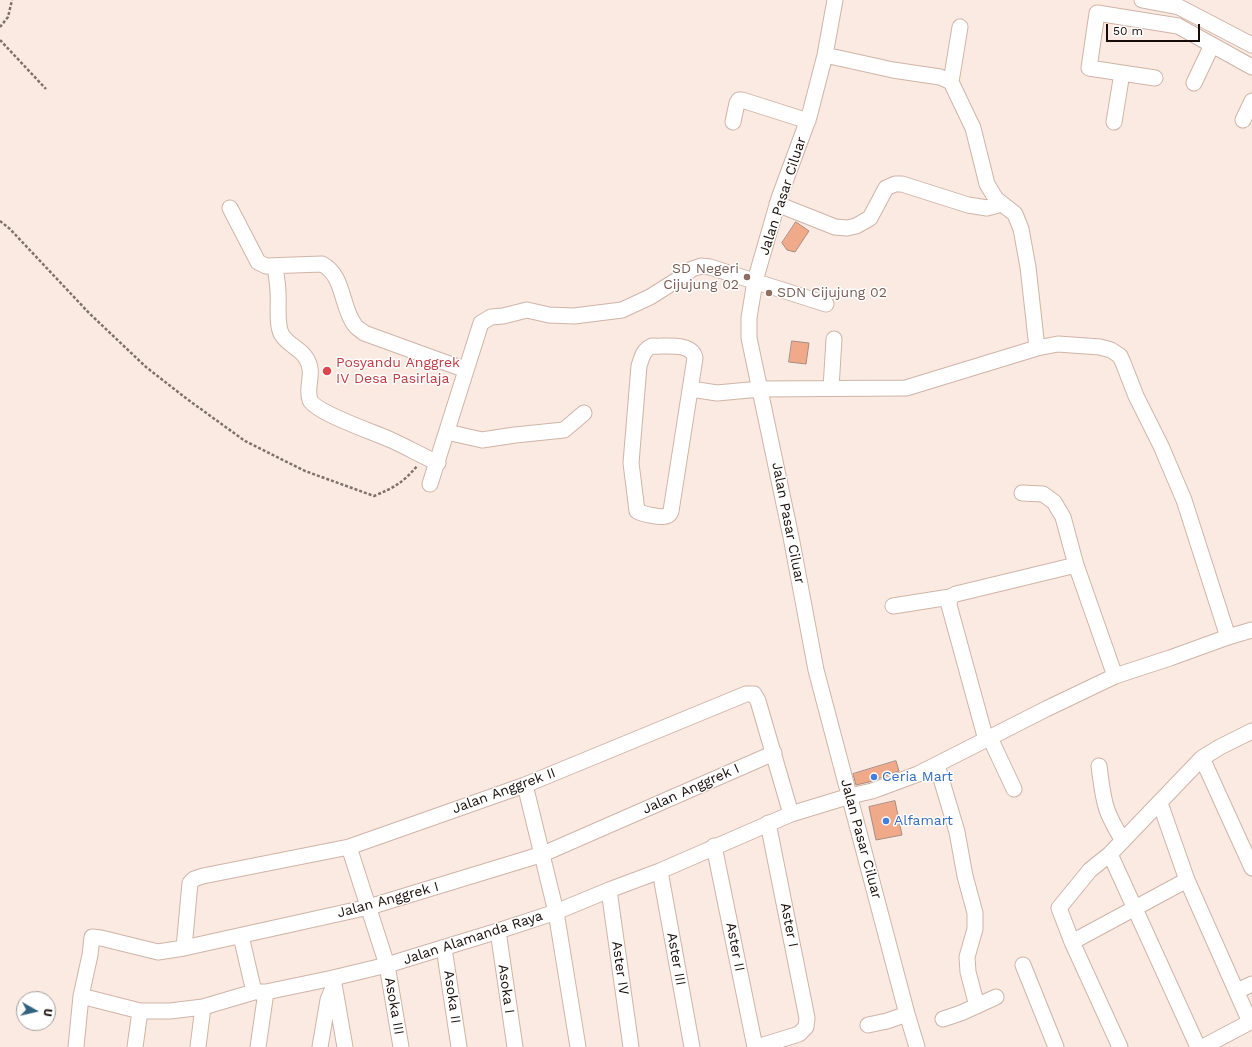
<!DOCTYPE html>
<html>
<head>
<meta charset="utf-8">
<style>
	body { margin:0 }
	#map { position:relative; width:1252px; height:1047px; overflow:hidden; background:#fbeae2; font-family:"Work Sans",sans-serif }
	canvas { display:block }
	.north { position:absolute; left:16px; top:991px; width:40px; height:40px; box-sizing:border-box; background:#fff; border:1px solid #a29e9c; border-radius:50%; rotate:98deg; font-size:11px; font-weight:700; line-height:16px; text-align:center; color:#160c08 }
	.north::after { content:''; display:block; margin:auto; width:14px; height:18px; background:#316380; clip-path:polygon(50% 0,100% 100%,50% 72%,0 100%) }
	.scale { position:absolute; left:1106px; top:24px; width:94px; height:18px; box-sizing:border-box; border:2px solid #160c08; border-top:0; padding-left:5px; font-size:12px; line-height:14px; white-space:nowrap; color:#160c08; -webkit-text-stroke:3px #fff; paint-order:stroke }
</style>
</head>
<body>
<div id="map">
<canvas width="1252" height="1047"></canvas>
<div class="north">U</div>
<div class="scale">50 m</div>
</div>
<script>
const g = document.querySelector('canvas').getContext('2d');
g.lineJoin = 'round';
function fillPath(path, color) { g.fillStyle = color; g.fill(path, 'evenodd'); }
function stroke(path, color, width, dash) { g.strokeStyle = color; g.lineWidth = width; g.lineCap = dash ? 'butt' : 'round'; g.setLineDash(dash || []); g.stroke(path); }
function write(font, color, halo, rows, align = 'center') {
  g.font = font + ' "Work Sans",sans-serif'; g.lineWidth = 3; g.setLineDash([]); g.textBaseline = 'middle'; g.strokeStyle = halo; g.fillStyle = color; for (const [text, x, y, turn = 0] of rows) {
    g.save(); g.translate(x, y); g.rotate((+turn || 0) * Math.PI / 180); g.textAlign = isNaN(turn) ? turn : align; if (halo) g.strokeText(text, 0, 0); g.fillText(text, 0, 0); g.restore();
  }
}
const building = new Path2D(`
	M796,222L809,231L795,252L787,250L782,243Z
	M792,341L809,343L806,364L789,362Z
	M896,761L899,771L869,782L856,785L853,774Z
	M895,801L902,835L876,840L869,807Z`);
fillPath(building, '#f1aa89');
stroke(building, '#a78c80', 1);
const minor = new Path2D(`
	M835,0L825,55L809,117L779,198L755,281L749,318V338L791,537L816,670L907,1014L917,1047
	M1142,0L1179,7L1252,45
	M825,55L893,70L940,77L951,82L973,128L987,184L996,199L1015,214L1021,229L1028,267L1037,348
	M1155,78L1089,68L1097,13L1178,26L1252,67
	M951,82L960,27
	M1194,83L1212,45
	M1243,120L1252,101
	M733,122L737,103L739,100H742L808,121
	M1114,122L1122,73
	M777,204L835,227L847,228L856,226L870,218L886,188L895,184H902L968,205L987,208L1002,204
	M230,208L258,262L266,266L322,264C344,275 341,306 354,324C356,328 361,330 364,333L466,370
	M275,266C276,275 278,284 278,293C279,305 276,326 282,335C288,345 301,349 306,358C316,373 305,386 310,400C316,413 376,433 391,440C407,447 422,456 438,463
	M652,346C665,347 692,342 695,358L671,511C670,514 670,515 666,516C661,518 642,514 637,511L631,463L639,366C642,357 643,350 652,346Z
	M831,388L834,339
	M691,389L717,393L760,389L906,388L1037,348L1058,344L1100,347L1111,350L1120,356L1124,365L1136,396L1161,446L1184,500L1228,637
	M447,432L482,440L515,435L564,430L584,413
	M430,484L481,323L491,317L503,316L527,310L549,315L574,316L622,310L650,297L677,280L692,269L701,266L710,267L826,304
	M1022,493L1043,494L1054,502L1063,517L1076,565L1115,676
	M893,606L950,597
	M990,738L1014,789
	M986,740L949,605L950,597L956,594L1076,565
	M1202,758L1252,868
	M937,765L957,832L965,876L975,913V929L967,957L968,972L977,1006
	M1099,766C1101,780 1102,795 1107,810C1111,821 1117,831 1123,841
	M525,785L556,912L578,1047
	M1160,803L1187,880L1250,1022
	M714,846L755,1047
	M349,847L387,965L401,1047
	M1110,854L1198,1047
	M660,871L692,1047
	M609,890L631,1047
	M498,931L515,1047
	M241,936L254,992
	M1072,942L1187,880
	M184,948L190,883L194,879L203,876L349,847L525,785L746,694H754L758,701L791,814
	M444,948L459,1047
	M1023,965L1056,1047
	M333,978L345,1047
	M1237,991L1252,984
	M81,996L140,1011H170L203,1007L254,992H266L333,978L387,965L498,931L556,912L609,890L660,871L791,814L850,796L872,791L918,774L1046,709L1115,676L1170,658L1228,637L1252,630
	M943,1019L961,1013L996,997
	M868,1025L887,1021L907,1014
	M76,1047L81,996L90,955L92,937L101,938L158,952L184,948L369,907L543,854L774,753
	M135,1047L140,1011
	M198,1047L203,1007
	M258,1047L266,992
	M320,1047L328,1000L333,988
	M757,1047L799,1034L806,1027L807,1018L768,823
	M1120,1047L1072,942L1059,908L1090,870L1110,854L1202,758L1220,747L1252,731
	M1203,1047L1252,1021`);
stroke(minor, '#cfb4a7', 17);
stroke(new Path2D(`
	M0,27L8,17L12,0
	M0,40L46,89
	M0,221L10,229L89,313L146,367L187,399L245,441L305,471L374,496C393,488 403,483 417,466`), '#7e706b', 2.5, [3, 2]);
stroke(minor, '#fff', 15);
for (const [x, y, r, color] of [
	[747,277,4,"#8d6e63"],
	[769,293,4,"#8d6e63"],
	[327,371,5,"#e0444e"],
	[874,777,4,"#3f7fe0"],
	[886,821,4,"#3f7fe0"]
]) { const dot = new Path2D(); dot.arc(x, y, r, 0, 2 * Math.PI); g.fillStyle = color; g.fill(dot); stroke(dot, '#fff', 1.5); }
write('14px', '#160c08', '#fff', [
	["Jalan Pasar Ciluar",783,196,-72],
	["Jalan Pasar Ciluar",788,523,79],
	["Jalan Anggrek I",691,789,-24],
	["Jalan Anggrek II",504,791,-20],
	["Jalan Pasar Ciluar",861,839,75],
	["Jalan Anggrek I",388,900,-15],
	["Aster I",789,925,79],
	["Jalan Alamanda Raya",473,938,-18],
	["Aster II",735,947,79],
	["Aster III",676,959,80],
	["Aster IV",620,968,82],
	["Asoka I",506,989,82],
	["Asoka II",452,997,82],
	["Asoka III",394,1006,80]
]);
write('14px', '#785e54', '#fff', [
	["SD Negeri",739,269],
	["Cijujung 02",739,285],
	["SDN Cijujung 02",777,293,"left"]
], 'right');
write('14px', '#be3a42', '#fff', [
	["Posyandu Anggrek",336,363],
	["IV Desa Pasirlaja",336,379]
], 'left');
write('14px', '#366cbe', '#fff', [
	["Ceria Mart",882,777],
	["Alfamart",894,821]
], 'left');
</script>
</body>
</html>
